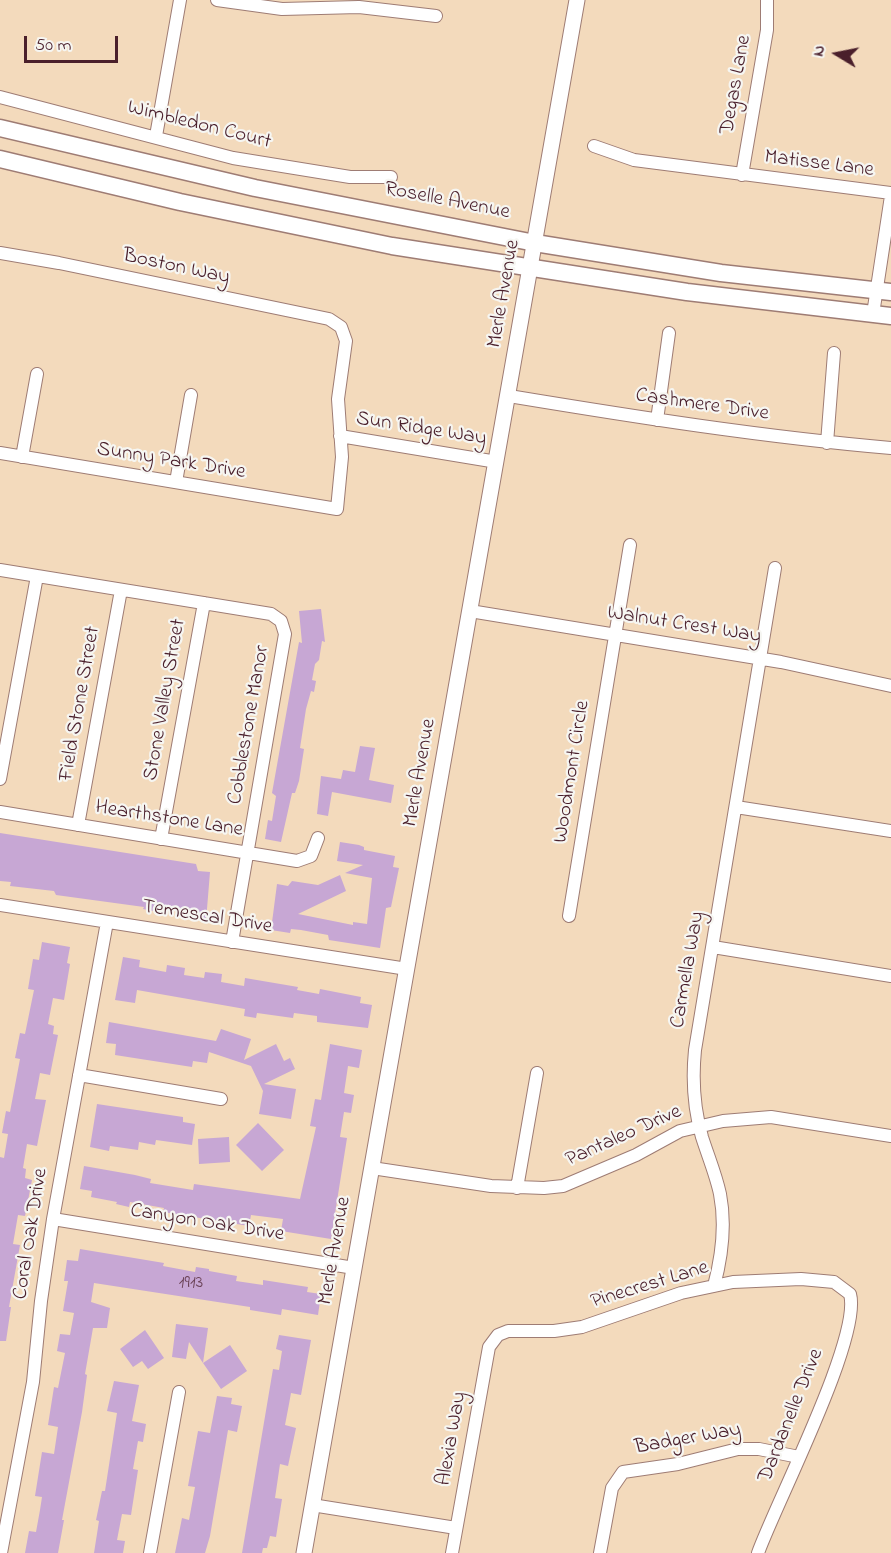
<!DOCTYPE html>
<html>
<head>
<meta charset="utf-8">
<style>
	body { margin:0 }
	#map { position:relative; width:891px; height:1553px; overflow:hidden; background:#f3dabc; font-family:"Indie Flower",sans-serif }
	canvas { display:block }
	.north { position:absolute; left:807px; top:24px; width:60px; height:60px; -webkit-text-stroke:4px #f6f6f2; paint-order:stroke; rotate:280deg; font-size:16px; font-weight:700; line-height:24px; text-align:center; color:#4a1f2b }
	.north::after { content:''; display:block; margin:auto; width:21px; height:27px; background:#4a1f2b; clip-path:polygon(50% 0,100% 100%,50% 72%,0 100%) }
	.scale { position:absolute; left:24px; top:36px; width:94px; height:27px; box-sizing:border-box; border:3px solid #4a1f2b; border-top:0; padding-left:8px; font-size:18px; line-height:21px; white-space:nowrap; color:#4a1f2b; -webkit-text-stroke:4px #f6f6f2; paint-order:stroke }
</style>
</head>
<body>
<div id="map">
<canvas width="891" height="1553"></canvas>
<div class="north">N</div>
<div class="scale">50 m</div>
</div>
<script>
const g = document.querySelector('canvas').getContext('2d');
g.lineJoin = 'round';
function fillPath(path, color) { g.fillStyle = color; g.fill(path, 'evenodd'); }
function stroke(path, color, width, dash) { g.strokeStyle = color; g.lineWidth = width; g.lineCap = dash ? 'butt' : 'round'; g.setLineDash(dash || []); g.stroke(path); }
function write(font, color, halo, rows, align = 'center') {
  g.font = font + ' "Indie Flower",sans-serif'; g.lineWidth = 4.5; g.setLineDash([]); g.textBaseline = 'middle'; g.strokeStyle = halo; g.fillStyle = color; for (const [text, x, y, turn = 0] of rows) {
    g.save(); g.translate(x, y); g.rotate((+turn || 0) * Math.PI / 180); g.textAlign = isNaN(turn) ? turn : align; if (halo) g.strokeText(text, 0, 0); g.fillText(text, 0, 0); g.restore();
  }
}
fillPath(new Path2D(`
	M321,609L325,642L322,641L319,660L315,664L312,680L316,681L314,692L311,691L306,709L300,748L304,749L299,781L295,793H292L281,842L265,839L268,820L272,821L276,796L272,793L299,642L302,643L299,611Z
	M360,746L375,748L369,780L394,785L391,803L332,792L328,816L317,814L321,776L341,779L343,770L355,772Z
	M0,833L196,864L198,871L210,872L206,921L186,917L187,912L162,907V910L153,909V911L143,909L144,907L56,895L54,891L10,886L11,882L0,881Z
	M340,842L359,845L364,847V850L395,856L393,867L399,868L391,907L386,908L380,948L329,940L328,935L301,930L291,929L290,933L271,930L277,884L288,886L292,881L318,885L340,875L346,891L298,914L353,925V922L367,924L372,878L345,873L363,865L337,861Z
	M42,942L70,947L67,963L70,964L64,1000L53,998L48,1024L54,1026L53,1034L58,1035L50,1075L40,1073L38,1084L35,1099L46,1100L37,1146L27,1144L23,1168L26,1169L25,1178L32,1180L25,1216L18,1215L13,1244L20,1245L9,1307H11L6,1341H0V1157L4,1158L8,1134L2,1133L6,1111L10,1112L20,1059L15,1058L20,1033L25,1034L34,990L28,989L33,959L39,960Z
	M123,957L140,960L139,967L166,972L167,965L185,968L184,975L204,978L205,972L222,974L221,982L244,986L245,978L298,987L297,990L319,994L320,989L361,997L360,1003L372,1005L368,1028L317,1022V1016L294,1013L293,1018L257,1013L256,1018L244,1016L245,1009L137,990L135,1003L115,1000Z
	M109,1022L216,1041L221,1029L251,1039L244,1060L276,1044L284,1061L290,1058L295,1069L264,1084L296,1089L291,1119L259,1114L263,1091L251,1066L209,1052L207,1063L193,1061L192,1067L115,1055L116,1044L106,1043Z
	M330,1044L362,1050L359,1068L348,1066L344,1093L354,1095L351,1113L344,1112L340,1137L347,1138L331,1239L281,1231L283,1219L251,1215L249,1226L163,1212L164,1208L130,1202L129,1207L116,1204L117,1202L91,1197L92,1191L80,1189L84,1166L135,1175L151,1179L150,1183L193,1190L194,1184L300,1199L316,1127L310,1126L315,1099L321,1100Z
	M97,1104L183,1117V1122L195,1124L192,1145L156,1140L155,1145L139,1142L138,1150L110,1146L109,1151L90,1147Z
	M258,1123L284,1150L262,1171L236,1145Z
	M229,1137L230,1162L199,1164L198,1139Z
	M80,1249L164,1263L163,1266L195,1272L196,1267L209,1269V1271L237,1276L236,1281L263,1285V1280L308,1287L307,1292L321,1294L318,1315L282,1309L281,1315L250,1310V1307L94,1283L91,1302L110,1308L107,1328H93L85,1374L87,1375L82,1412L62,1520H64L58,1553H25L29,1531L36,1532L40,1510L42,1497L35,1496L42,1452L54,1454L58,1427L48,1425L54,1387L58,1388L65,1353L57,1351L60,1334L70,1335L74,1313L63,1311L68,1281H64L67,1260L78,1261Z
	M176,1324L208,1328L203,1363L189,1342L186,1359L172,1357Z
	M145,1330L164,1358L148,1369L142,1361L133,1367L120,1349Z
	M279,1335L311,1340L301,1395L291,1393L289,1404L285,1425L296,1428L288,1466L280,1464L275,1498L282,1499L276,1537L270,1536L267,1548H263L262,1553H242L273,1369L279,1370L282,1351L276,1349Z
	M230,1345L247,1371L221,1389L203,1363Z
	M114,1381L139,1385L132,1421L146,1424L143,1442L138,1441L133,1469L138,1470L131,1515L122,1514L117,1540L125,1541L123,1553H94L99,1521L96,1520L102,1491H105L117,1413L107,1411Z
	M217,1396L232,1398L231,1404L242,1406L237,1432L228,1430L210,1536L205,1553H175L182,1518L189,1520L195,1487L188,1486L198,1431L210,1433Z`), '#c7a7d4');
const minor = new Path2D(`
	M217,0L282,9L359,7L436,16
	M0,97L233,158L350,177H391
	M156,136L180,0
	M594,146L634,160L891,193
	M742,175L767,30V0
	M0,253L59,263L329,319L341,327L346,341L338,399L342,457L337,509L0,453
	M873,314L891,196
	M509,396C636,417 763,437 891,448
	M657,420L669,333
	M340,436L497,462
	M827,443L834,353
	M22,457L37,374
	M176,482L191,395
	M0,570L271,614L281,621L285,634L232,942
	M470,611L781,662L891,686
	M0,779L37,576
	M736,807L891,831
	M0,812L297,861L311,856L318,838
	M78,825L121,590
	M161,839L204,603
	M0,905L407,969
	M569,916L630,545
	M713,947L891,976
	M79,1075L221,1099
	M372,1168L491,1186L544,1188L563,1186L636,1155L680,1131L723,1121L771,1117L891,1136
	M517,1188L537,1073
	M53,1219L354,1268
	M714,1286C722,1256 726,1225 720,1194C716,1175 708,1156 702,1137C694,1109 692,1080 695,1050L775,568
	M312,1505L456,1528
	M1,1553L33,1382L41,1301L53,1219L107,922
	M150,1553L179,1392
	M452,1553L489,1347L498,1335L508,1331H554L582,1327L681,1293L733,1282L801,1279L834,1282L850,1294C862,1337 776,1503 758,1553
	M600,1553L612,1488L623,1472L678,1464L738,1449H759L799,1457`);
const tertiary = new Path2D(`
	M304,1553L577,0`);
const secondary = new Path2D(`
	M0,128L255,188L535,243L721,273L891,292
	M0,159L180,202L392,246L687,292L891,316`);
stroke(minor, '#9e7c74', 14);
stroke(tertiary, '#9e7c74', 17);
stroke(secondary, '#9e7c74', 19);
stroke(minor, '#fff', 12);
stroke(tertiary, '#fff', 15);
stroke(secondary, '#fff', 16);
write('18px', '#694155', null, [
	["1913",191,1284]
]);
write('21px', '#4a1f2b', '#f6f6f2', [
	["Degas Lane",737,85,-80],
	["Wimbledon Court",199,126,14],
	["Matisse Lane",819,165,7],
	["Roselle Avenue",447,202,11],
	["Boston Way",176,268,12],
	["Merle Avenue",505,294,-80],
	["Cashmere Drive",702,406,8],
	["Sun Ridge Way",421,430,9],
	["Sunny Park Drive",171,462,9],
	["Walnut Crest Way",684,626,9],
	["Stone Valley Street",166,700,-80],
	["Field Stone Street",81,704,-80],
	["Cobblestone Manor",250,725,-80],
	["Woodmont Circle",573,772,-81],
	["Merle Avenue",421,773,-80],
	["Hearthstone Lane",169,820,9],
	["Temescal Drive",207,918,9],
	["Carmella Way",689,970,-80],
	["Pantaleo Drive",624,1137,-24],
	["Canyon Oak Drive",207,1224,9],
	["Coral Oak Drive",32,1234,-81],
	["Merle Avenue",336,1251,-80],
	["Pinecrest Lane",650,1286,-17],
	["Dardanelle Drive",792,1416,-68],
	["Alexia Way",453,1439,-80],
	["Badger Way",688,1440,-10]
]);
</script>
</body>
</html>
